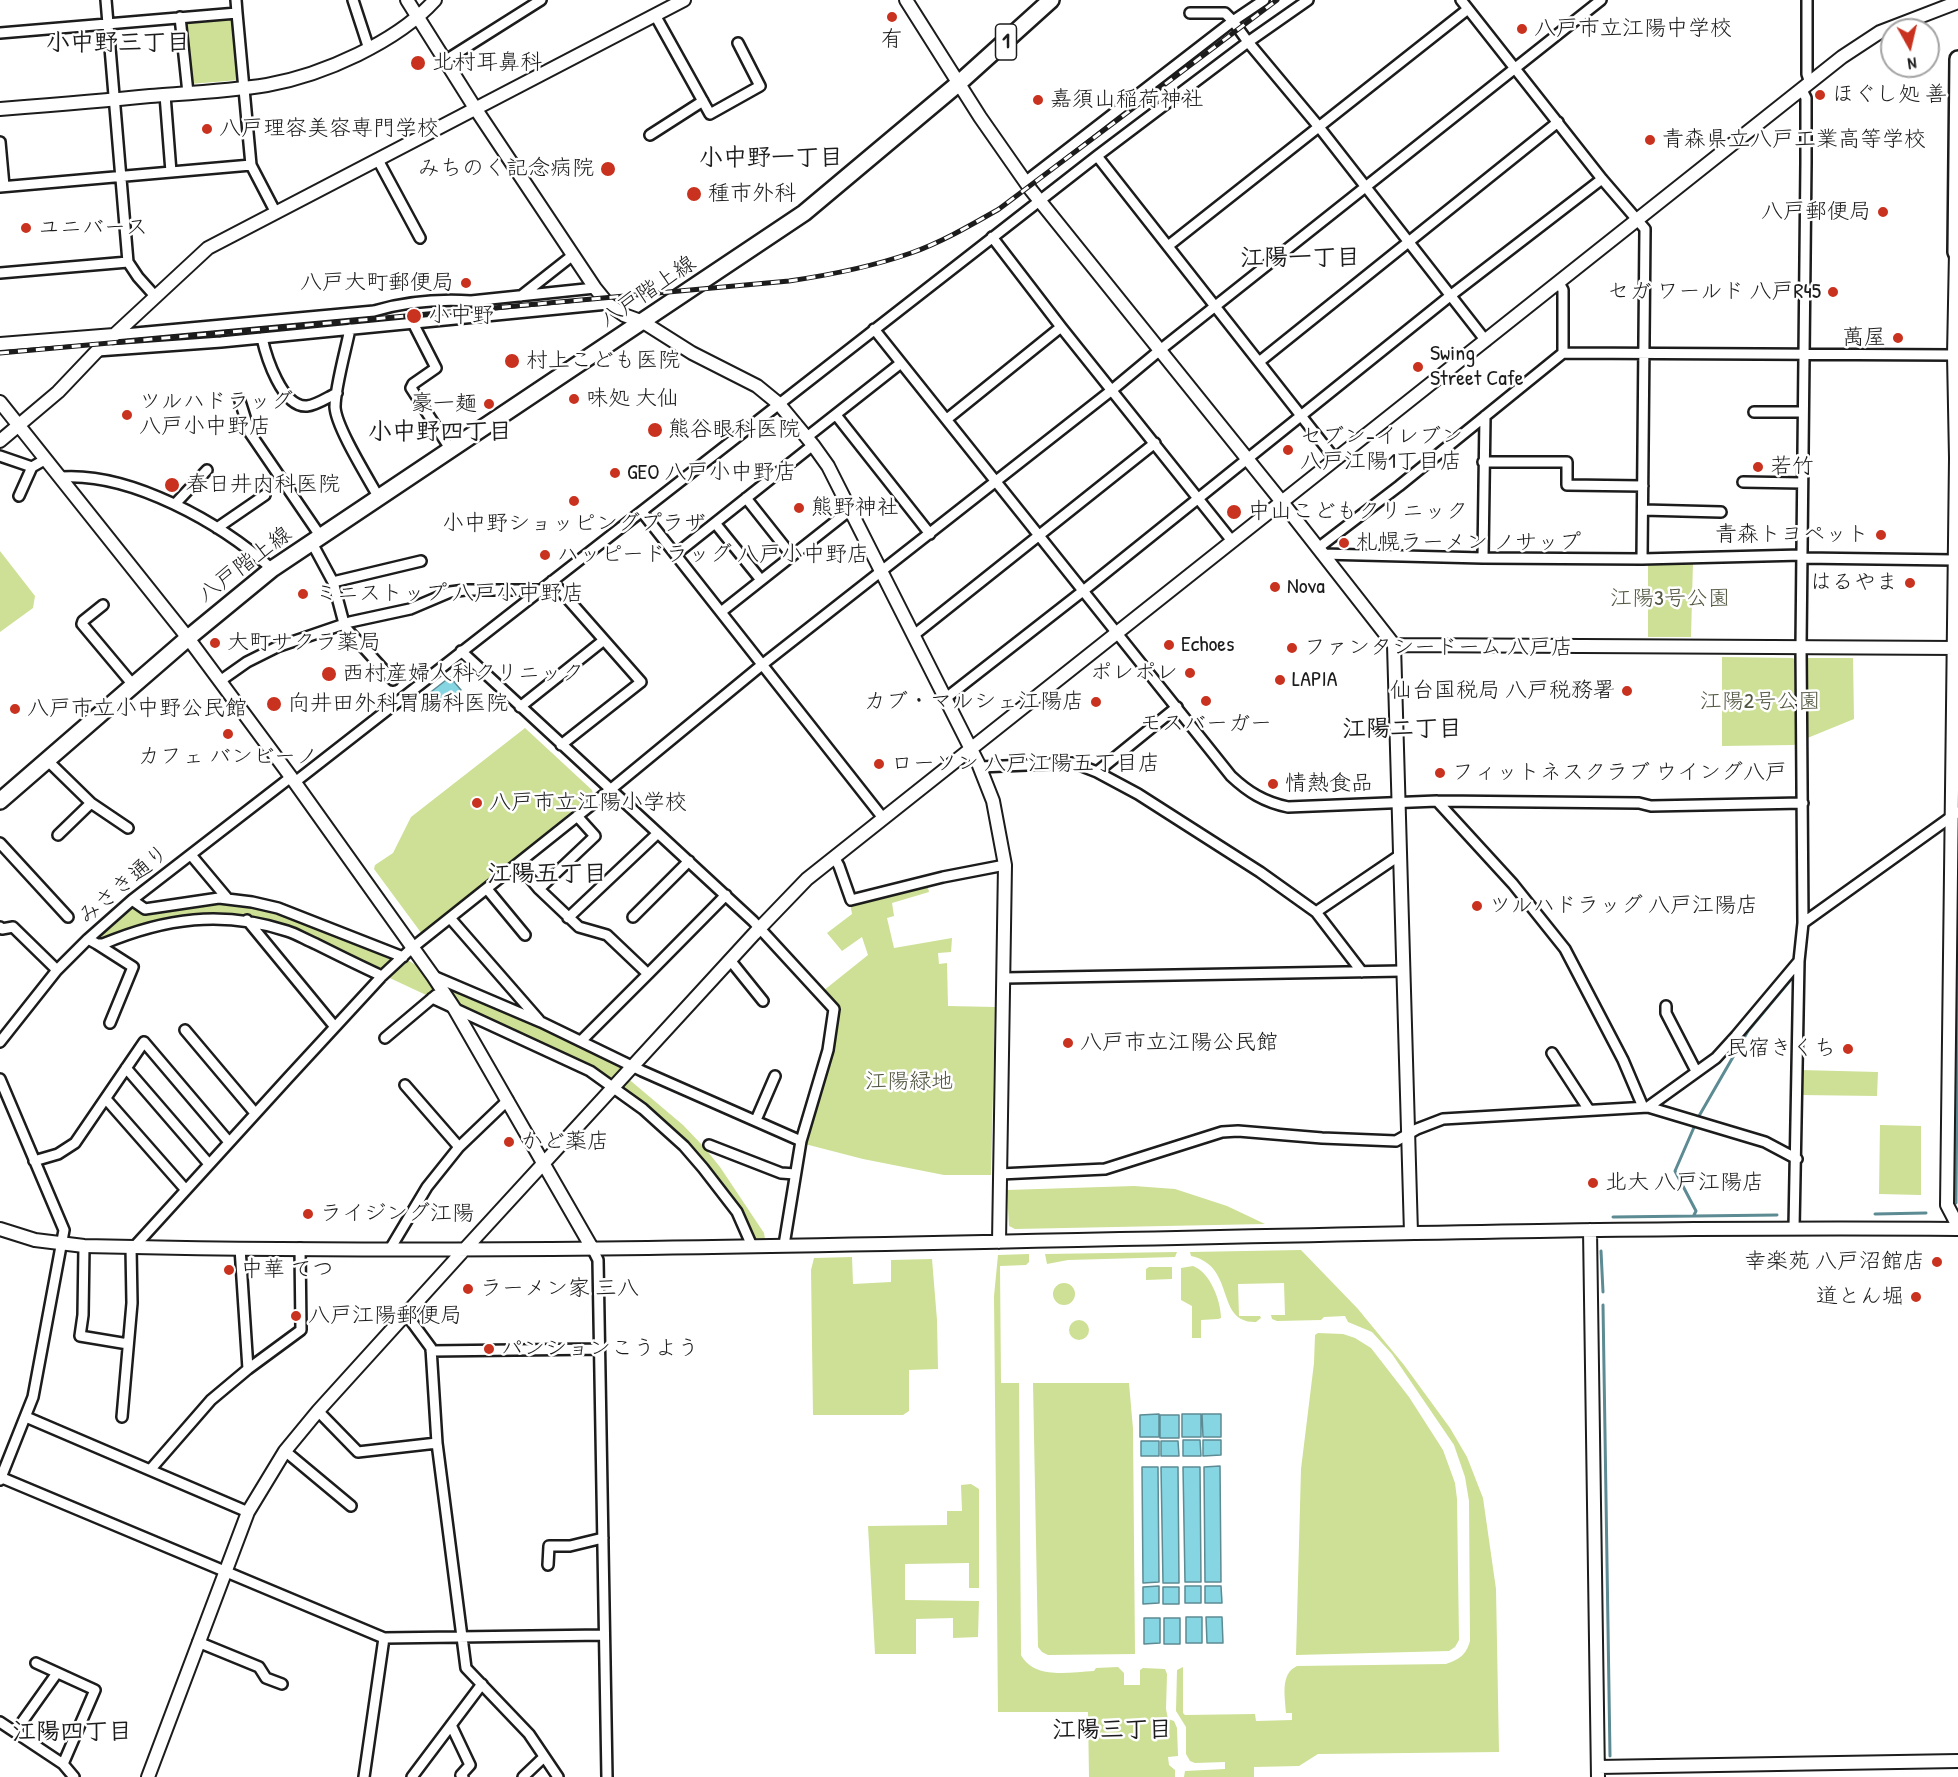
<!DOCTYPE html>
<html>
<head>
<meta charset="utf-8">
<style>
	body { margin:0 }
	#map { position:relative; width:1958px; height:1777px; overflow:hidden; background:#fff; font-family:"Patrick Hand",sans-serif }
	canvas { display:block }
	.north { position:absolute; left:1880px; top:18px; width:60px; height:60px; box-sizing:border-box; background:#fff; border:2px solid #a4a4a4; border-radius:50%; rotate:172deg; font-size:16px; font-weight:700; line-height:24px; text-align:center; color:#1c1c1c }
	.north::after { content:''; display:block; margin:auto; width:21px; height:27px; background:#c8321e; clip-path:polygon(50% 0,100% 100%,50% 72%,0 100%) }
</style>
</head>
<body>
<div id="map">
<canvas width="1958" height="1777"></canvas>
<div class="north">N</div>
</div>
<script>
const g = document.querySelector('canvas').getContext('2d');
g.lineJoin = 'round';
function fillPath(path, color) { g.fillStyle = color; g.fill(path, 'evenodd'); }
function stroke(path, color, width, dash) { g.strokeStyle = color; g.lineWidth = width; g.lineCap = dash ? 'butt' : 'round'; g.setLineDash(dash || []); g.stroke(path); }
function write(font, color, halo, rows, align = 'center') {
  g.font = font + ' "Patrick Hand","Klee One",sans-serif'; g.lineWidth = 5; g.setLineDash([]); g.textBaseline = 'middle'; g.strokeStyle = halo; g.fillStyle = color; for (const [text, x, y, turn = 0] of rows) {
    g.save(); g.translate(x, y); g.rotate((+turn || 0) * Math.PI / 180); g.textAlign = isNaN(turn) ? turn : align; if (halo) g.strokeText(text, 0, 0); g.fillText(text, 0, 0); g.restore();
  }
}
fillPath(new Path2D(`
	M229,19L234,22L239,80L190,84L185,25L187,22Z
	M0,551L35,596L33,608L0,632Z
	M1648,561H1693L1691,637H1648Z
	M1722,657L1793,658L1797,663L1798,742L1794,745L1722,746Z
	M1804,658H1853L1854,719L1805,739Z
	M525,728L592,790L593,794L422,934L374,869L375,865L393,853L411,817Z
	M927,884L929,892L892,903L894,916L887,918L894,948L952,938L951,952L938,953L939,964L947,963L948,1006L995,1007L991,1175H944L863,1159L805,1144L839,1014V1008L823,991L868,955L862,937L842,951L827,933L852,914L850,903Z
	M132,900L141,907L198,900L252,902L403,957L433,976L625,1062V1076L683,1125L704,1147L720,1167L764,1233L766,1245L752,1246L745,1229L703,1168L607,1082L454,1008L289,931L247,920H191L103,944L88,939Z
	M1800,1070L1878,1072L1877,1096L1800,1095Z
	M1880,1125L1921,1126V1195L1879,1194Z
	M1134,1186L1175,1189L1227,1206L1265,1224L1015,1229L1009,1226L1007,1190Z
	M1301,1250L1358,1309L1404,1365L1450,1428L1467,1457L1483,1498L1496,1589L1499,1752L1318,1754L1299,1766L1254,1767V1777H1184L1185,1771L1225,1769V1762L1195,1763L1190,1761L1186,1754V1727L1176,1711L1177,1670L1183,1667V1713L1185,1715L1255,1714L1256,1721L1292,1720V1713H1286C1285,1696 1280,1674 1297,1666L1446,1664C1460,1659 1466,1655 1470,1641L1469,1501L1465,1477L1454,1445L1392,1354L1372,1332L1348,1322L1345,1316L1324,1317L1321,1320L1277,1321L1272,1319L1271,1315H1285L1284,1283L1238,1284L1239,1316H1260L1261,1318L1256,1322C1214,1323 1237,1266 1191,1256L1190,1252Z
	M1177,1252L1175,1257L1068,1260L1047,1264L1045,1254Z
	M1029,1254V1262L1026,1265L1000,1266L1001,1383H1019L1021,1655C1035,1680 1069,1672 1094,1671L1096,1668L1118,1667L1124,1673V1685H1140V1670L1143,1668L1165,1669L1167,1674L1166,1709L1168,1719L1174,1721L1177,1728L1178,1756L1168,1757L1169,1765L1175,1770V1777H1089L1088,1712H998L994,1296L998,1255Z
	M852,1257L853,1284L891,1282V1260L932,1259L937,1320L938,1369L909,1370V1411L903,1415H813L811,1270L814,1258Z
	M1193,1266C1210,1272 1221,1301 1221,1318L1218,1319L1201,1320V1338H1192V1306L1181,1300V1268Z
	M1149,1267H1172V1279L1146,1280V1269Z
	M1053 1294a11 11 0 1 1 22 0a11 11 0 1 1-22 0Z
	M1069 1330a10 10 0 1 1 20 0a10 10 0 1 1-20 0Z
	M1318,1333L1343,1334L1355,1338L1371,1348L1409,1397L1443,1450L1455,1483L1457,1499L1459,1640L1455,1647L1449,1651L1296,1655L1301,1469L1314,1363L1315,1335Z
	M1033,1383H1129L1133,1429L1135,1654L1048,1655L1042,1652L1038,1647Z
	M971,1484L979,1489V1588H969V1563L905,1564V1600L979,1601L978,1637L953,1638V1618L916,1619V1654H875L868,1526L947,1525V1511H962L961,1485Z`), '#cde095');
const water = new Path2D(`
	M450,677L461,690L433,711L423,698Z
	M1159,1414V1437H1140V1415Z
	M1182,1414H1201V1437H1182Z
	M1202,1414H1221V1437H1203Z
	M1160,1415H1179V1438H1160Z
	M1183,1440H1200L1201,1456H1183Z
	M1203,1440H1221V1455L1203,1456Z
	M1141,1441H1159V1456H1141Z
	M1161,1441H1178L1179,1456H1161Z
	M1220,1466L1221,1582H1205L1204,1467Z
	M1142,1467H1158L1159,1582L1143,1583Z
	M1161,1467H1178L1179,1583H1163Z
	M1183,1467H1200L1201,1582H1185Z
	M1159,1586V1603L1143,1604V1587Z
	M1185,1586H1201V1603H1185Z
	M1205,1586H1221L1222,1603H1205Z
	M1163,1587H1179V1604H1163Z
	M1186,1617H1202V1643H1186Z
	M1206,1617H1222L1223,1643H1207Z
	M1144,1618H1160V1643L1144,1644Z
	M1164,1618H1180V1644H1164Z`);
fillPath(water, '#86d5e3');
stroke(water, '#5c8b93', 1.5);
stroke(new Path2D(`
	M1699,1116L1748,1031L1793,977
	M1956,1203L1958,952
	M1875,1214L1926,1213
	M1694,1215L1696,1211L1675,1171L1695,1125
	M1613,1217L1777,1215
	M1601,1251L1603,1292
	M1603,1305L1610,1756`), '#5c8b93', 3);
const minor = new Path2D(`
	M106,0L128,262L138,277L155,296
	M353,0L369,49
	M1461,0L1602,179L1645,229L1642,559
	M1807,0V74L1810,83
	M237,13L251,165L276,213
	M1190,13H1225L1233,21L1248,42L1319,127L1486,341
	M655,15L710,114L760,86L738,43
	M180,17L188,93
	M0,33L237,13L236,0
	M446,60L541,0
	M165,95L171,172
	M650,135L703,101
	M0,142L4,186
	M1097,156L1335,459
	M378,160L420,238
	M1025,182L1233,21L1264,0
	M0,187L251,165
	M992,237L1061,327L1232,541
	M1168,246L1468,9
	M0,273L128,262
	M1559,283L1563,290V353
	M521,296L573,255
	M413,323L436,368L413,384L411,388L451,450
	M350,329C346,349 335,388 335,407C336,427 368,478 379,498
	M874,329L1231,776C1248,792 1264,802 1288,807L1437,801L1639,803L1651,806L1803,803
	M114,335L374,311C405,302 439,299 471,301L595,288
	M262,338C266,356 282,408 307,406C317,405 328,397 337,393
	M97,351L221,342L608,304
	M1259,362L1558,122
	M239,398L250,433L321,537
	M1754,412H1803
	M836,415L930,534
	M947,419L1061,327
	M807,437L901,363
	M0,456L32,467L46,459
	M1483,462H1567V485L1643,486
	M61,477C131,472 221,523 272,569
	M1743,482L1802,483
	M19,496L32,467
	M746,498L792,556
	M175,504L207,470
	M1643,510L1721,512
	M642,512L883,818
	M715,523L761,580
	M217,528L265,495
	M312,543L333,582L345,627L393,680
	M1318,548L1399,486L1563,353L1954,355
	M676,554L813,445
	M1322,554L1483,558L1642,559L1802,555
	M1483,558L1485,416
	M1802,558L1954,560
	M552,581L641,682L561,745
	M333,582L421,561
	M103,605L83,621L82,624L134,686
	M721,612L850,510
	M914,635L1155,443
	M461,651L753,921L834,1009L828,1050L801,1141L784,1245
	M220,681L247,662L277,647L350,622L410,609L450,592L465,590H540
	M946,698L1083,591L1450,296L1602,179
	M520,707L604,640
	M47,760L91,803L128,828
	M980,767L1074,763L1097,772L1138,794L1260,872L1316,912L1362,972
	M1097,772L1177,707
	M295,782L1097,156L1248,42L1308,0
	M1437,801L1513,884L1565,949L1623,1060L1643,1107
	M58,835L91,803
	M0,843L68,917
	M191,855L227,898
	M834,857L839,866L851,900L943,877L1005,865
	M518,864L539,889L579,927L607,935L648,974L581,1041
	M487,889L525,935
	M539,889L595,836L577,816
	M132,900L145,909L219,898L252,902L278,908L403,957
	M1316,912L1400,855
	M633,917L689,861
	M450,918L539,1020
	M568,918L658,833
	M247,920L335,1027
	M1803,923L1958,812
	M0,927L2,929L13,927L57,970
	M88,939L97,944H103C165,918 222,910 287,931C297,934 306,940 316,944C338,955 360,966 382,976
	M97,944L133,967L110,1023
	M730,960L763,1001
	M648,974L726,895
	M433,976L541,1022L642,1071L801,1141
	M1004,978L1402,971
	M432,998L590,1071L643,1109L684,1146L703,1168L737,1212L752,1246
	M1666,1006V1013L1696,1071
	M185,1030L255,1113
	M385,1038L436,995
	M0,1042L57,970L88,939L132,900L291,777
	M1552,1053L1589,1110
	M126,1068L209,1164
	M0,1079L64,1230L33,1397L0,1480
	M405,1085L459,1147
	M106,1099L186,1190
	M1648,1107L1716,1058L1736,1036L1799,961
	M756,1120L775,1076
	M709,1145L781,1173L795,1174
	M34,1161L58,1154L75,1143L144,1042L229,1142
	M1000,1174L1105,1169L1222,1132L1238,1131L1322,1138L1396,1141L1417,1129L1443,1119L1648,1107L1765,1142L1797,1159
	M1794,1228L1799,961L1803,923L1801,647L1806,162V98L1802,90
	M84,1246L83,1315L80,1336L128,1344
	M134,1247L287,1079L382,976L412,948L610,790L763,664L1112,390L1160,350L1601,0
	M592,1248L598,1260L607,1777
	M390,1249L427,1187L459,1147L508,1100
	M406,1314L431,1348L437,1443L466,1668L529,1734L558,1777
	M431,1351L599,1349
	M248,1369L301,1330L300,1248
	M318,1411L358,1452L437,1443
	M26,1417L248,1512
	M122,1417L132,1303L131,1247
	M285,1451L351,1506
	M150,1470L211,1400L248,1369L240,1248
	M0,1477L384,1638L604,1635
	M548,1565L549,1546H570L603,1538
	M198,1642L259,1667L266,1678L282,1684
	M36,1663L95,1690L63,1764
	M0,1722L63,1764L74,1777
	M451,1725L470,1765L461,1775L463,1777
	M15,1732L57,1673
	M364,1777L384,1638
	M412,1777L482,1684
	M523,1777L544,1757`);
const tertiary = new Path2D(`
	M407,0L475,108L595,288L608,304L624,315L643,322L692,353L757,386L779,404L813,445L828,466L978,763L993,801L1005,865L999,1242
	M906,0L980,117L1031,190L1282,502L1394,645L1411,1233
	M0,109C50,105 100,101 150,96C189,93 229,91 267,85C323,75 397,42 435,0
	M1956,252L1954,355L1956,458L1947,1205L1958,1226
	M0,344L114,335
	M0,402L188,638L291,777L433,976L454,1008L592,1248
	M0,441L58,392L97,351L208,248L684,0
	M1394,645L1958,648
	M0,1229L35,1240L84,1246C708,1261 1333,1224 1958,1229
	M1590,1230L1598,1777
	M1598,1767L1958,1761
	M148,1777L248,1512L285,1451L318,1411L464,1250L754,934L807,879L1842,57L1880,32L1958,2`);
const primary = new Path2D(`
	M0,801L188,638L272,569L804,213L959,83L1051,0`);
const trunk = new Path2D(`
	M1958,59L1956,252L1958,256`);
stroke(minor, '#1c1c1c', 14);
stroke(tertiary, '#1c1c1c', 16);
stroke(primary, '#1c1c1c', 20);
stroke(trunk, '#1c1c1c', 20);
stroke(minor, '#fff', 9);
stroke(tertiary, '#fff', 12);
stroke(primary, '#fff', 15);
stroke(trunk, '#fff', 15);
const rail = new Path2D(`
	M0,353L789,281C830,275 871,267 911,253C942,242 971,225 999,209L1277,0`);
stroke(rail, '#1c1c1c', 5);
stroke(rail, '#fff', 3, [9]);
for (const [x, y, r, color] of [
	[892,17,6,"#c8321e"],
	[1522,29,6,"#c8321e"],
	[418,63,8,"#c8321e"],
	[1820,95,6,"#c8321e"],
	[1038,100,6,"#c8321e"],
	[207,129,6,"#c8321e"],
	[1650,140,6,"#c8321e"],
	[608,169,8,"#c8321e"],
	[694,194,8,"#c8321e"],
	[1883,212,6,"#c8321e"],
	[26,228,6,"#c8321e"],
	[466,283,6,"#c8321e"],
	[1833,292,6,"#c8321e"],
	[414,316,8,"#c8321e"],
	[1898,338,6,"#c8321e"],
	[512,361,8,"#c8321e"],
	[1418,367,6,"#c8321e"],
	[574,399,6,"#c8321e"],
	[489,404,6,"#c8321e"],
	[127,415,6,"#c8321e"],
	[655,430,8,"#c8321e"],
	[1288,450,6,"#c8321e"],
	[1758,467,6,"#c8321e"],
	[615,473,6,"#c8321e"],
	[172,485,8,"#c8321e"],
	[574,501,6,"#c8321e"],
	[799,508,6,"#c8321e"],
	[1234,512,8,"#c8321e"],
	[1881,535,6,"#c8321e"],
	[1344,543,6,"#c8321e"],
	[545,555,6,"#c8321e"],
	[1910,583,6,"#c8321e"],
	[1275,587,6,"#c8321e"],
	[303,594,6,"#c8321e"],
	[215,643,6,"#c8321e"],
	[1169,645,6,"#c8321e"],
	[1292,648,6,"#c8321e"],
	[1190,673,6,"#c8321e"],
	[329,674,8,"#c8321e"],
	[1280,680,6,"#c8321e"],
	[1627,691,6,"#c8321e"],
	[1206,701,6,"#c8321e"],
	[1096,702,6,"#c8321e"],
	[274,704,8,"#c8321e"],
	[15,709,6,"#c8321e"],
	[228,734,6,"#c8321e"],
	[879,764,6,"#c8321e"],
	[1440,773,6,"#c8321e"],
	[1273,784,6,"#c8321e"],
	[477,803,6,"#c8321e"],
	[1477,906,6,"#c8321e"],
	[1068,1043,6,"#c8321e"],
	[1848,1049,6,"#c8321e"],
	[509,1142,6,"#c8321e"],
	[1593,1183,6,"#c8321e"],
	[308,1214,6,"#c8321e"],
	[1937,1262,6,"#c8321e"],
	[229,1270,6,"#c8321e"],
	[468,1289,6,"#c8321e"],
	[1916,1297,6,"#c8321e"],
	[296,1316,6,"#c8321e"],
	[489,1349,6,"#c8321e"]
]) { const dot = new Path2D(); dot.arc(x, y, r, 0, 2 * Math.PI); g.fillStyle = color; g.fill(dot); stroke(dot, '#fff', 2); }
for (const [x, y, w] of [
	[1006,42,21]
]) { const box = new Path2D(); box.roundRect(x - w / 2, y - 18, w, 36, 4.5); g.fillStyle = '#fff'; g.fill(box); stroke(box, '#1c1c1c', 1.5); }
write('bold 21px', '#1c1c1c', null, [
	["1",1006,42]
]);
write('22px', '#1c1c1c', '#fff', [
	["八戸市立江陽中学校",1534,29],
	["有",892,40,"center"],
	["北村耳鼻科",432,63],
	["ほぐし処 善",1832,95],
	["嘉須山稲荷神社",1050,100],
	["八戸理容美容専門学校",219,129],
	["青森県立八戸工業高等学校",1662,140],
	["みちのく記念病院",594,169,"right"],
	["種市外科",708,194],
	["八戸郵便局",1871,212,"right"],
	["ユニバース",38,228],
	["八戸大町郵便局",454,283,"right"],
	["セガ ワールド 八戸R45",1821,292,"right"],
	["小中野",428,316],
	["萬屋",1886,338,"right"],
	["Swing",1430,354],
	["Street Cafe",1430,379],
	["村上こども医院",526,361],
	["味処 大仙",586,399],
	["ツルハドラッグ",139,402],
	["八戸小中野店",139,427],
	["豪一麺",477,404,"right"],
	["熊谷眼科医院",668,430],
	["セブン-イレブン",1300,437],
	["八戸江陽1丁目店",1300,462],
	["若竹",1770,467],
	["GEO 八戸小中野店",627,473],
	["春日井内科医院",186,485],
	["熊野神社",811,508],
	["中山こどもクリニック",1248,512],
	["小中野ショッピングプラザ",574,524,"center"],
	["青森トヨペット",1869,535,"right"],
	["札幌ラーメン ノサップ",1356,543],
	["ハッピードラッグ 八戸小中野店",557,555],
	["はるやま",1898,583,"right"],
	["Nova",1287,587],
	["ミニストップ 八戸小中野店",315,594],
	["大町サクラ薬局",227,643],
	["Echoes",1181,645],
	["ファンタシードーム 八戸店",1304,648],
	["ポレポレ",1178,673,"right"],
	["西村産婦人科クリニック",342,674],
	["LAPIA",1292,680],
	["仙台国税局 八戸税務署",1615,691,"right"],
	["カブ・マルシェ江陽店",1084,702,"right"],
	["向井田外科胃腸科医院",288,704],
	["八戸市立小中野公民館",27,709],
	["モスバーガー",1206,724,"center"],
	["カフェ バンビーノ",228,757,"center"],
	["ローソン 八戸江陽五丁目店",891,764],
	["フィットネスクラブ ウイング八戸",1452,773],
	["情熱食品",1285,784],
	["八戸市立江陽小学校",489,803],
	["ツルハドラッグ 八戸江陽店",1489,906],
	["八戸市立江陽公民館",1080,1043],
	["民宿きくち",1836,1049,"right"],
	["かど薬店",521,1142],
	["北大 八戸江陽店",1605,1183],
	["ライジング江陽",320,1214],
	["幸楽苑 八戸沼館店",1925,1262,"right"],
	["中華 てつ",241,1270],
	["ラーメン家 三八",480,1289],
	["道とん堀",1904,1297,"right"],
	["八戸江陽郵便局",308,1316],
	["パンションこうよう",501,1349]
], 'left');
write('22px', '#1c1c1c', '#fff', [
	["八戸階上線",648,292,-34],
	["八戸階上線",245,565,-37],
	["みさき通り",124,885,-40]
]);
write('22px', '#515740', '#fff', [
	["江陽3号公園",1670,599],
	["江陽2号公園",1760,702],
	["江陽緑地",909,1082]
]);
write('bold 24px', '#1c1c1c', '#fff', [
	["小中野三丁目",118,44],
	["小中野一丁目",771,159],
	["江陽一丁目",1300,259],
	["小中野四丁目",440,433],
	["江陽二丁目",1402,730],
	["江陽五丁目",547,875],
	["江陽三丁目",1112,1731],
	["江陽四丁目",72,1733]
]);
</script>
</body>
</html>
